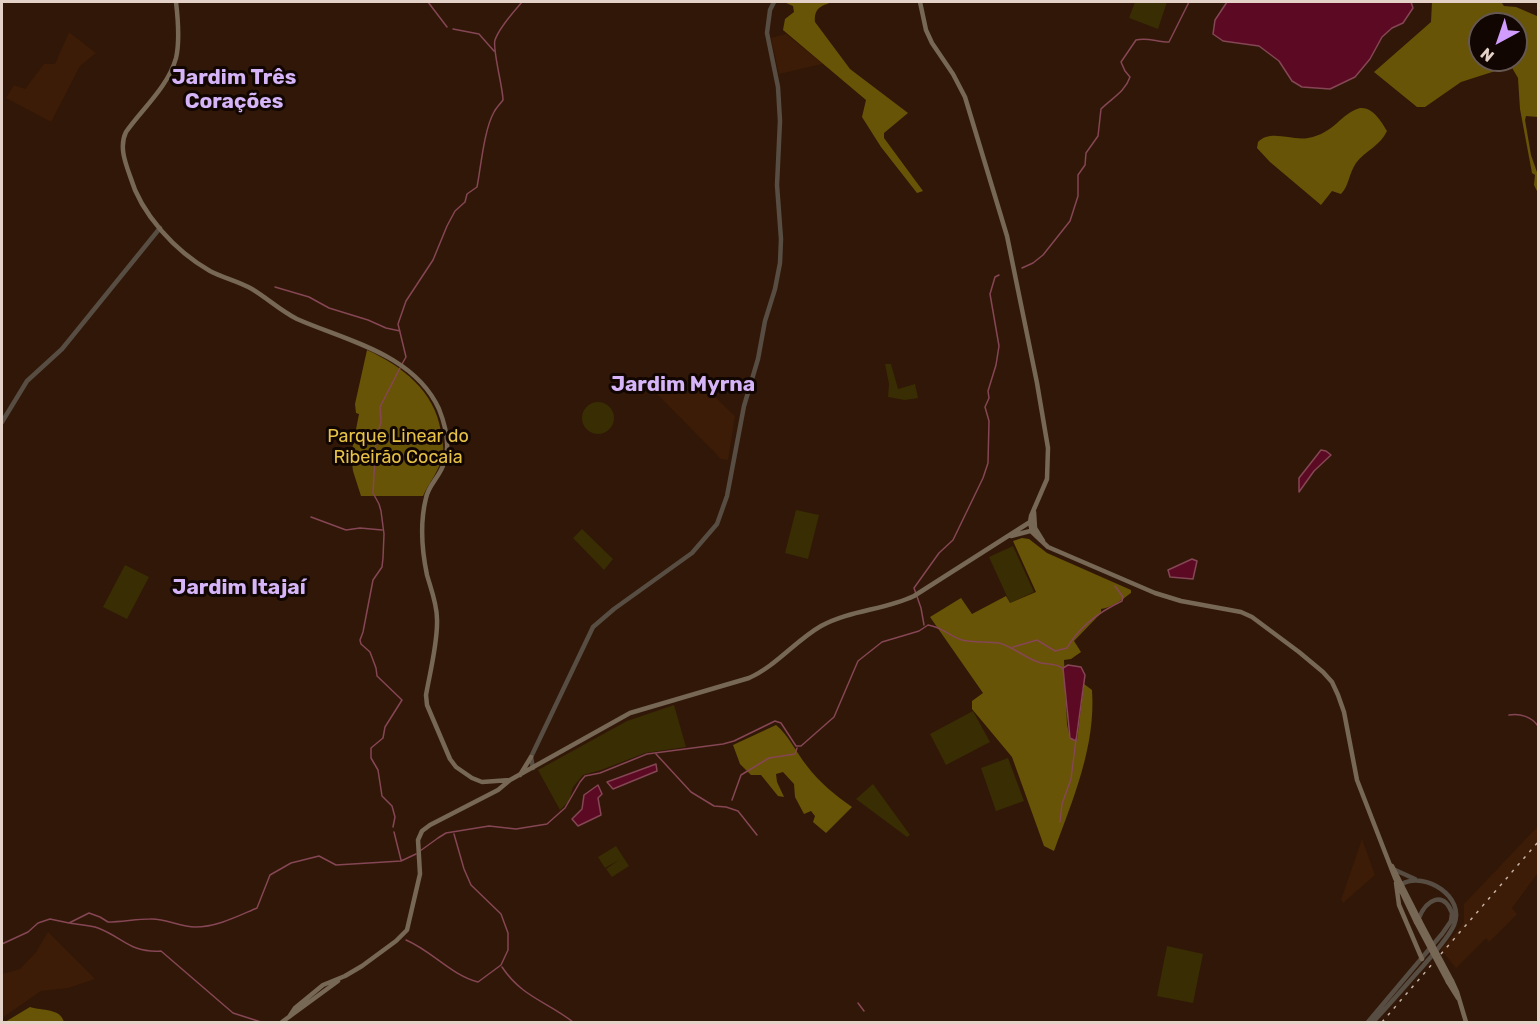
<!DOCTYPE html>
<html>
<head>
<meta charset="utf-8">
<style>
	body { margin:0 }
	#map { position:relative; width:1540px; height:1024px; overflow:hidden; background:#311707; font-family:Rubik,sans-serif }
	canvas { display:block }
	.frame { position:absolute; inset:0; border:3px solid #e4d1c7; pointer-events:none }
	.north { position:absolute; left:1468px; top:12px; width:60px; height:60px; box-sizing:border-box; background:#110602; border:2px solid #655751; border-radius:50%; rotate:220deg; font-size:16px; font-weight:700; line-height:24px; text-align:center; color:#e4d1c7 }
	.north::after { content:''; display:block; margin:auto; width:21px; height:27px; background:#d09dff; clip-path:polygon(50% 0,100% 100%,50% 72%,0 100%) }
</style>
</head>
<body>
<div id="map">
<canvas width="1540" height="1024"></canvas>
<div class="frame"></div>
<div class="north">N</div>
</div>
<script>
const g = document.querySelector('canvas').getContext('2d');
g.lineJoin = 'round';
function fillPath(path, color) { g.fillStyle = color; g.fill(path, 'evenodd'); }
function stroke(path, color, width, dash) { g.strokeStyle = color; g.lineWidth = width; g.lineCap = dash ? 'butt' : 'round'; g.setLineDash(dash || []); g.stroke(path); }
function write(font, color, halo, rows, align = 'center') {
  g.font = font + ' Rubik,sans-serif'; g.lineWidth = 6; g.setLineDash([]); g.textBaseline = 'middle'; g.strokeStyle = halo; g.fillStyle = color; for (const [text, x, y, turn = 0] of rows) {
    g.save(); g.translate(x, y); g.rotate((+turn || 0) * Math.PI / 180); g.textAlign = isNaN(turn) ? turn : align; if (halo) g.strokeText(text, 0, 0); g.fillText(text, 0, 0); g.restore();
  }
}
fillPath(new Path2D(`
	M69,32L96,53L80,66L51,122L6,98L14,85L25,89L44,64H55Z
	M786,34L822,63V64L779,74L771,38Z
	M657,394H709L714,396L735,416L728,460L721,459Z
	M1538,826V873L1512,908L1517,914L1489,942L1486,938L1456,968L1441,950L1464,923V904Z
	M1362,839L1375,875L1343,903L1341,900Z
	M48,932L95,979L68,988L41,991L2,1018V974L20,969L36,952Z`), '#3c1c06');
fillPath(new Path2D(`
	M1135,2H1167L1158,29L1129,18Z
	M885,364H891L898,389L915,384L918,398L905,400L888,397L889,384Z
	M582 418a16 16 0 1 1 32 0a16 16 0 1 1-32 0Z
	M796,510L819,515L808,559L785,553Z
	M582,529L613,559L604,570L573,538Z
	M1013,546L1034,592L1010,603L989,557Z
	M125,565L149,577L127,619L103,607Z
	M674,705L686,747L645,753L601,770L583,775L573,787L569,801L560,810L538,770L627,721Z
	M973,711L990,742L946,765L930,734Z
	M1008,758L1024,801L996,811L981,768Z
	M873,784L910,835L907,837L856,799Z
	M616,846L629,866L612,877L606,869L619,860L605,868L598,857Z
	M1167,946L1203,954L1193,1003L1157,996Z`), '#392d04');
fillPath(new Path2D(`
	M784,2H832C821,6 814,8 815,22L850,69L908,113L884,133V138L923,191L917,193L881,147L862,117L866,100L783,30L785,19L794,12L793,6Z
	M1432,2H1501L1504,6L1516,7L1537,16L1538,15V117L1526,116L1525,120L1531,155L1538,175V193L1534,185L1535,175L1532,173L1520,109L1518,78L1511,66L1461,82L1425,107H1417L1374,72L1431,22ZM1480,24H1516V60H1480Z
	M1360,108C1373,107 1381,121 1387,131C1380,146 1365,151 1356,163C1349,173 1349,186 1341,194L1332,191L1321,205L1270,162L1257,148L1258,142C1271,129 1291,141 1308,138C1335,133 1340,114 1360,108Z
	M367,350C402,366 435,391 441,432C442,439 444,447 443,455C440,469 429,483 423,496H361L353,471L351,455L359,414L356,413L355,404Z
	M1022,538L1029,539L1047,553L1131,590V593C1123,599 1111,608 1101,609V613L1074,641L1081,652L1071,659L1064,660L1067,724L1070,738L1077,740L1084,684L1092,690C1096,746 1073,799 1054,851L1044,846L1012,757L972,709V701L983,693L930,617L961,598L972,614L1006,596L1010,603L1036,592L1013,541Z
	M776,725C789,736 796,752 807,766C820,783 835,795 852,807L826,833L813,822L815,816L811,811L804,814L795,797L794,784L783,772L776,774L777,782L784,797L778,796L761,775H751L740,764L733,745Z
	M30,1007C43,1011 60,1008 64,1022H5Z`), '#685406');
const water = new Path2D(`
	M1227,2H1411L1413,8L1403,23L1392,28L1382,37L1370,59L1355,77L1330,89L1302,87L1292,81L1279,61L1259,46L1223,41L1213,34L1215,20Z
	M1321,450L1326,451L1331,455L1314,471L1299,492V478Z
	M1192,559L1197,561L1193,579L1170,577L1168,570Z
	M1068,665L1081,667L1085,675L1076,741L1070,738L1063,668Z
	M656,764L657,771L613,789L607,782Z
	M598,785L602,794L598,798L601,815L578,826L572,819L582,809L584,795Z`);
fillPath(water, '#5c0a24');
stroke(water, '#854655', 1.5);
stroke(new Path2D(`
	M428,2L447,27
	M453,29L479,34L494,51
	M1022,268L1033,263L1043,255L1070,221L1078,196V175L1085,165L1086,153L1098,136L1101,109C1112,98 1125,92 1130,77L1125,71L1121,62L1136,40C1147,37 1157,42 1169,42L1189,2
	M275,287L309,297L329,308L368,320L386,328L400,331
	M402,364L406,357L398,324L406,301L433,260L447,226L455,211L465,202L467,194L477,187C481,166 484,130 494,112C496,108 500,104 503,100C503,88 492,48 495,40C500,26 513,13 522,2
	M311,517L346,530L360,528L382,530
	M924,625L921,608L914,588L939,553L953,540L983,478L988,463L989,421L985,407L989,398L988,391L996,365L999,346L990,294L995,277L999,275
	M1013,647L1037,640L1055,651L1067,648C1079,627 1101,611 1122,601L1123,597L1115,586
	M1509,715C1520,713 1532,717 1538,726
	M656,754L691,792L714,806L726,807L738,811L757,835
	M732,800L741,775L769,758L795,754L797,748
	M1060,822L1062,804L1071,779L1076,739
	M393,827L395,817L392,806L382,796L378,770L371,758V748L383,738L385,727L402,700L377,676L376,668L370,652L361,644L360,640L363,632L373,580L382,567L383,558L384,534L381,511L379,504L373,493L376,440L381,422L380,407L400,368
	M394,832L401,860
	M420,851L438,838L446,833L489,826L516,829L547,824L565,808L580,782L585,776L600,773L647,754L723,744L734,741L775,721L781,723L796,746H801L834,717L858,661L882,642L919,631L928,625C942,627 949,636 962,640C973,643 987,641 999,643C1014,647 1026,659 1041,663C1049,665 1057,663 1063,669
	M70,923C79,925 89,925 98,928C124,938 130,953 161,951L233,1013L261,1022
	M406,940C432,951 451,975 478,982L501,965L508,950V933L501,914L471,885L464,869L454,834
	M2,944L28,932L38,923L50,919L69,923L89,913L100,917L108,922C122,922 136,919 150,919C165,918 180,927 195,927C217,927 238,916 257,908L270,875L291,863L319,856L336,865L401,861L416,854
	M502,967C522,997 546,1001 573,1022
	M858,1003L864,1011`), '#854655', 1.5);
stroke(new Path2D(`
	M2,422L27,381L62,349L160,228
	M533,768L531,757L593,627L614,609L692,553L717,524L727,496L744,406L758,359L765,321L775,289L780,263L781,239L777,185L780,121L778,87L767,33L770,10L774,2
	M1395,870L1415,879
	M1368,1022L1442,934L1451,921L1452,913C1443,890 1426,900 1419,918
	M1373,1022C1390,1004 1406,985 1423,966C1433,954 1447,940 1454,925C1466,897 1425,871 1402,884`), '#574d42', 4.5);
stroke(new Path2D(`
	M176,2C178,19 180,41 176,58C168,87 142,109 126,132C119,146 125,162 130,176C141,214 175,251 210,271C223,278 238,281 252,289C267,298 281,311 297,319C347,341 414,354 439,409C447,429 452,451 441,470C436,480 428,487 426,498C420,522 422,551 427,575C431,589 437,604 437,619C438,642 430,672 426,695L427,705L450,759L456,767L472,778L482,782L510,780
	M920,2L926,30L932,43L953,74L965,97L1007,236L1037,383L1048,448L1047,479L1031,516L1030,522L1032,532L1048,547L1155,593L1181,601L1241,612L1252,617L1299,652L1323,672L1332,682L1338,695L1344,712L1357,780L1395,878L1416,922
	M1034,512L1035,528L1043,541
	M1011,536L1034,530
	M520,775L531,757
	M1392,866L1420,921
	M1396,883L1399,905L1422,959
	M1452,981L1457,992L1466,1022
	M1448,982L1458,998
	M289,1017L295,1008L323,985L345,976L362,966L396,941L407,930L420,874L418,840L422,831L430,825L498,790L510,780L630,713L749,678C776,666 795,641 821,626C850,610 885,610 914,596L1030,522
	M282,1022L338,981`), '#776755', 4.5);
stroke(new Path2D(`
	M1382,1022L1538,842`), '#c6b2a7', 1.5, [3, 6]);
stroke(new Path2D(`
	M1420,921L1452,981
	M1416,922L1448,982`), '#776755', 4.5);
write('18px', '#e6c247', '#110602', [
	["Parque Linear do",398,437],
	["Ribeirão Cocaia",398,458]
]);
write('bold 21px', '#d5b4f8', '#110602', [
	["Jardim Três",234,78],
	["Corações",234,102],
	["Jardim Myrna",683,385],
	["Jardim Itajaí",239,588]
]);
</script>
</body>
</html>
